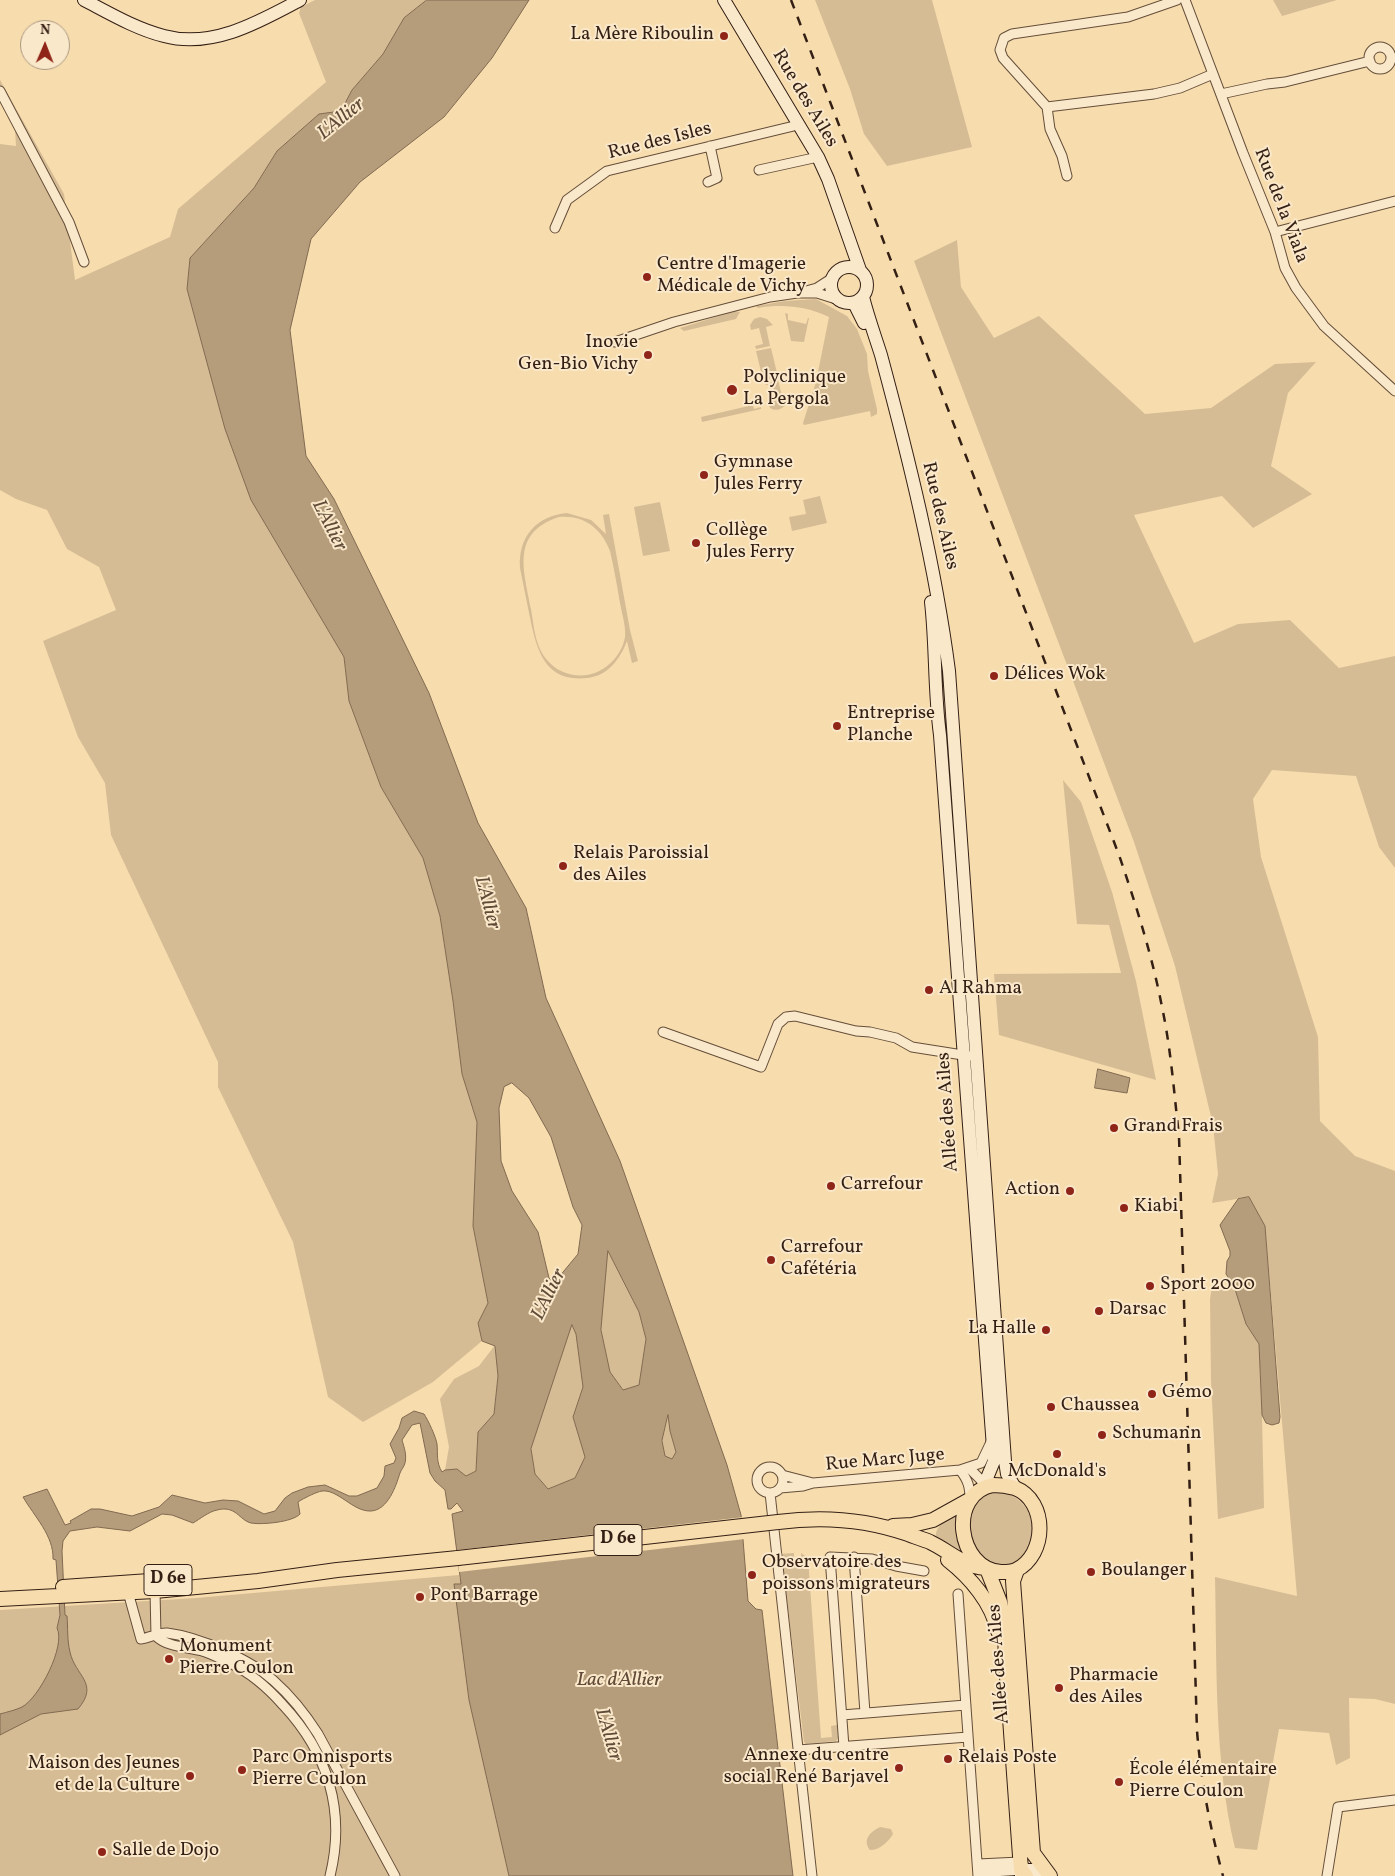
<!DOCTYPE html>
<html>
<head>
<meta charset="utf-8">
<style>
	body { margin:0 }
	#map { position:relative; width:1395px; height:1876px; overflow:hidden; background:#f7dcae; font-family:Vollkorn,serif }
	canvas { display:block }
	.north { position:absolute; left:20px; top:20px; width:50px; height:50px; box-sizing:border-box; background:#fae8ca; border:1px solid #ab9881; border-radius:50%; rotate:1deg; font-size:14px; font-weight:700; line-height:20px; text-align:center; color:#341f14 }
	.north::after { content:''; display:block; margin:auto; width:18px; height:22px; background:#8f2418; clip-path:polygon(50% 0,100% 100%,50% 72%,0 100%) }
</style>
</head>
<body>
<div id="map">
<canvas width="1395" height="1876"></canvas>
<div class="north">N</div>
</div>
<script>
const g = document.querySelector('canvas').getContext('2d');
g.lineJoin = 'round';
function fillPath(path, color) { g.fillStyle = color; g.fill(path, 'evenodd'); }
function stroke(path, color, width, dash) { g.strokeStyle = color; g.lineWidth = width; g.lineCap = dash ? 'butt' : 'round'; g.setLineDash(dash || []); g.stroke(path); }
function write(font, color, halo, rows, align = 'center') {
  g.font = font + ' Vollkorn,serif'; g.lineWidth = 4; g.setLineDash([]); g.textBaseline = 'middle'; g.strokeStyle = halo; g.fillStyle = color; for (const [text, x, y, turn = 0] of rows) {
    g.save(); g.translate(x, y); g.rotate((+turn || 0) * Math.PI / 180); g.textAlign = isNaN(turn) ? turn : align; if (halo) g.strokeText(text, 0, 0); g.fillText(text, 0, 0); g.restore();
  }
}
fillPath(new Path2D(`
	M315,0H427L404,19L383,54L352,90L341,111L319,114L277,151L254,188L190,258L187,289L225,429L251,500L344,657L349,701L381,787L423,858L440,916L453,1001L462,1074L477,1122L473,1226L488,1303L478,1323L482,1341L433,1382L363,1422L328,1397L293,1242L218,1087V1062L111,835L105,783L78,737L43,641L116,610L101,572L99,567L67,549L47,510L16,499L0,490V144L16,146L15,129L0,102V80L64,194L75,280L170,237L178,209L326,82L299,13L301,7Z
	M815,0H932L972,147L887,166L864,134L850,89Z
	M1273,0H1337L1282,16Z
	M957,240L961,287L994,338L1039,316L1145,414L1211,408L1275,364L1316,362L1288,393L1271,466L1312,494L1253,528L1222,496L1134,515L1194,643L1238,624L1290,620L1339,668L1395,656V868L1379,847L1356,776L1272,770L1253,799L1261,857L1318,1037L1320,1121L1355,1156L1395,1171V1704L1375,1699L1349,1698L1350,1758L1336,1765L1329,1733L1279,1729L1257,1850L1235,1848C1214,1760 1217,1667 1215,1577L1297,1596L1265,1226L1249,1197L1212,1203L1218,1174L1213,1125L1175,966L1134,842L914,261Z
	M816,299L847,316L857,329L867,354L868,371L877,409V414L871,417L870,411L804,425L803,423L816,382L829,317C805,306 783,304 758,308L756,306L785,301Z
	M735,311L740,312L736,319L684,331L680,328Z
	M785,313L788,314V320L806,324L808,318H809L804,342L791,341Z
	M760,317L767,319L773,325L766,327L770,346L756,349L755,346L763,344L759,328L751,330L750,325L754,319Z
	M771,348L778,377L763,380L756,351Z
	M778,380L783,400L790,399V400C785,407 778,413 770,408L768,402L776,400L772,384L766,385L765,383Z
	M753,405L754,409L761,407V409L702,422L701,417Z
	M820,496L827,523L792,531L789,517L806,514L803,500Z
	M660,502L670,551L643,556L634,507Z
	M567,513L591,520L606,534L603,515L609,514L630,630L638,661L632,663L627,641C620,659 608,676 587,678C543,683 536,647 529,613C526,598 523,583 520,568C518,537 536,516 567,513ZM559,517C584,515 601,528 610,551C614,568 617,586 620,603C622,614 626,626 625,637C622,655 606,672 587,675C572,677 557,672 547,660C535,646 534,626 531,609C524,571 510,533 559,517Z
	M1063,780L1081,802L1112,892L1136,981L1156,1080L999,1035L994,974L1121,973L1109,925L1077,924Z
	M608,1250L639,1312L646,1339L639,1386L623,1390L610,1372L601,1330Z
	M1212,1286H1234L1246,1324L1259,1344L1262,1415L1264,1508L1218,1519L1211,1381L1210,1299Z
	M572,1325L576,1333L583,1387L573,1417L585,1457L575,1478L548,1489L535,1474L531,1449Z
	M495,1345L498,1376L494,1414L478,1432L476,1471L466,1476L457,1469L445,1470L449,1447L440,1399L454,1379L479,1366Z
	M669,1413L670,1431L676,1452L672,1459L665,1457L662,1441Z
	M991,1492C1014,1489 1033,1508 1033,1530C1032,1540 1029,1547 1023,1555C992,1594 938,1519 991,1492Z
	M958,1513L968,1557L936,1538C934,1525 949,1519 958,1513Z
	M794,1553V1558L801,1559V1553L808,1558L821,1738L832,1737L831,1726L837,1725L838,1738L836,1741L806,1744L804,1742L787,1601L785,1600L780,1554Z
	M459,1575L461,1584H455L469,1700L509,1876H0V1610L196,1598Z
	M880,1827L891,1829L893,1834C888,1842 880,1850 870,1850C862,1840 870,1832 880,1827Z`), '#d6bc94');
const water = new Path2D(`
	M427,0H529L492,58L444,117L360,182L311,239L290,330L306,456L334,499L429,693L478,823L526,908L546,998L620,1161L727,1465L741,1515L748,1601L756,1609L762,1610L778,1749L773,1750L774,1757H779L793,1876H509L469,1700L454,1584H461L452,1514L463,1511L457,1503L451,1509H448L445,1490L435,1481L430,1473L420,1423L412,1425L402,1440C404,1447 407,1455 405,1463C404,1467 401,1470 400,1473C396,1486 388,1510 371,1511C353,1512 338,1489 322,1491C316,1492 307,1497 301,1500L298,1502L300,1514C293,1522 262,1525 251,1523C239,1520 236,1505 217,1510C208,1512 200,1519 193,1523L172,1515L162,1514L130,1531L97,1527L70,1531L63,1541L62,1551L65,1615L67,1616C68,1628 67,1640 70,1652C75,1676 100,1683 78,1709L41,1714L0,1735V1714C7,1712 16,1710 22,1707C39,1698 66,1646 57,1628L60,1615L56,1560L53,1559C54,1536 34,1516 23,1497L47,1489L65,1525L71,1523L70,1521L91,1509H100L132,1516L159,1507L172,1495L205,1503L223,1500L238,1501L264,1514L275,1511L285,1498L292,1493L308,1487L325,1485L349,1496H357L377,1488L384,1476L385,1466L394,1463L396,1458L390,1444L399,1428L402,1418L414,1411L424,1414C428,1420 436,1437 437,1444C438,1455 436,1462 442,1472L445,1470L457,1469L466,1476L476,1471L478,1432L494,1414L498,1376L495,1346L482,1341L478,1323L488,1303L473,1226L477,1122L462,1074L453,1001L440,916L423,858L381,787L349,701L344,657L251,500L225,429L187,289L190,258L254,188L277,151L319,114L341,111L352,90L383,54L404,18ZM512,1083L529,1098L551,1137L573,1207L582,1225L578,1254L554,1283L549,1278L538,1232L512,1191L501,1161L499,1108L504,1087ZM608,1251L639,1312L646,1339L639,1385L623,1390L610,1372L601,1330ZM572,1325L576,1334L583,1387L573,1417L585,1457L575,1478L548,1489L535,1474L531,1449ZM668,1415L670,1431L676,1452L672,1459L665,1456L662,1441Z
	M1098,1069L1130,1078L1127,1093L1095,1088Z
	M1249,1197L1265,1226L1280,1417L1279,1423L1272,1425L1266,1423L1262,1415L1259,1344L1246,1324L1234,1286L1226,1274L1227,1261L1230,1256V1251L1220,1225L1238,1199Z`);
fillPath(water, '#b59c7a');
stroke(water, '#816a51', 1);
fillPath(new Path2D(`
	M744,1517L745,1539L459,1572L457,1550Z`), '#f7dcae');
const street = new Path2D(`
	M1177,0L1128,17L1012,34L1004,38L1000,50L1003,58L1047,107L1154,94L1180,88L1213,74
	M1185,0L1243,153L1275,232L1285,268L1296,288L1324,326L1395,391
	M1369 58a11 11 0 1 1 22 0a11 11 0 1 1-22 0Z
	M0,91L69,222L84,262
	M1221,94L1267,84L1285,82L1370,61
	M1047,107L1050,129L1062,156L1067,176
	M759,170L818,157
	M708,182L717,178L710,146
	M555,228L567,200L607,171L798,125
	M1275,232L1395,201
	M806,291L817,288L831,279
	M615,342L674,322L770,297L797,293H817L836,299
	M663,1032L761,1067L778,1024L786,1017L795,1016L856,1031L870,1032L896,1038L912,1047L969,1056
	M757 1480a13 13 0 1 1 26 0a13 13 0 1 1-26 0Z
	M969,1468L981,1480L984,1488
	M960,1470C968,1480 970,1487 970,1499
	M782,1475L813,1483
	M780,1488L803,1486L813,1483L960,1470L981,1463L991,1442
	M770,1493L812,1876
	M854,1557L865,1713
	M151,1588L155,1591L156,1636C167,1647 187,1647 202,1651C212,1654 221,1659 230,1663C251,1673 268,1688 283,1705C328,1753 346,1811 330,1876
	M131,1591L128,1592L141,1639C149,1638 160,1632 167,1633C199,1637 250,1659 274,1681C291,1696 306,1715 318,1734L395,1876
	M958,1594L978,1876
	M842,1715L966,1705
	M844,1747L830,1557L872,1559L896,1566L924,1571
	M798,1750L968,1737
	M978,1864L1020,1862L1023,1864
	M978,1873L1021,1870
	M1327,1876L1338,1807L1395,1800`);
const secondary = new Path2D(`
	M84,0C109,13 136,29 164,36C212,49 259,22 300,0
	M724,0L818,157L828,179L860,270
	M831 285a18 18 0 1 1 36 0a18 18 0 1 1-36 0Z
	M863,297C868,317 875,336 881,355C909,459 935,564 949,671L1005,1461L1007,1474L1016,1489
	M854,303L864,323
	M931,602C936,646 934,691 940,735L994,1461L987,1478V1486
	M1021,1876V1870H1034L1039,1876`);
const primary = new Path2D(`
	M993,1485C1000,1485 1008,1486 1015,1488C1048,1501 1047,1555 1016,1570C1012,1572 1006,1572 1001,1572C957,1569 947,1494 993,1485Z
	M778,1522C823,1516 865,1519 908,1534C915,1537 923,1539 930,1542C949,1551 963,1566 985,1568
	M893,1526L912,1525L933,1520L969,1500
	M948,1560C971,1578 992,1603 998,1631
	M987,1569L1000,1602L1005,1631L1006,1663L1021,1870L1026,1876
	M1017,1570L1013,1581L1033,1853L1050,1876
	M63,1587L164,1580
	M0,1599L155,1591L258,1581L337,1570L458,1558`);
stroke(street, '#654e3a', 11);
stroke(secondary, '#341f14', 14);
stroke(primary, '#341f14', 16);
stroke(street, '#fae8ca', 9);
stroke(secondary, '#fae8ca', 12);
stroke(primary, '#f7dcae', 14);
stroke(new Path2D(`
	M791,0L1119,855C1136,905 1152,955 1162,1007C1171,1049 1174,1093 1179,1136L1197,1731C1201,1781 1210,1828 1223,1876`), '#341f14', 2.5, [9, 9]);
const primaryBridge = new Path2D(`
	M458,1558L778,1522`);
stroke(primaryBridge, '#341f14', 16, []);
stroke(primaryBridge, '#f7dcae', 14);
for (const [x, y, r, color] of [
	[724,36,5,"#8f2418"],
	[647,277,5,"#8f2418"],
	[648,355,5,"#8f2418"],
	[732,390,6,"#8f2418"],
	[704,475,5,"#8f2418"],
	[696,543,5,"#8f2418"],
	[994,676,5,"#8f2418"],
	[837,726,5,"#8f2418"],
	[563,866,5,"#8f2418"],
	[929,990,5,"#8f2418"],
	[1114,1128,5,"#8f2418"],
	[831,1186,5,"#8f2418"],
	[1070,1191,5,"#8f2418"],
	[1124,1208,5,"#8f2418"],
	[771,1260,5,"#8f2418"],
	[1150,1286,5,"#8f2418"],
	[1099,1311,5,"#8f2418"],
	[1046,1330,5,"#8f2418"],
	[1152,1394,5,"#8f2418"],
	[1051,1407,5,"#8f2418"],
	[1102,1435,5,"#8f2418"],
	[1057,1454,5,"#8f2418"],
	[1091,1572,5,"#8f2418"],
	[752,1575,5,"#8f2418"],
	[420,1597,5,"#8f2418"],
	[169,1659,5,"#8f2418"],
	[1059,1688,5,"#8f2418"],
	[948,1759,5,"#8f2418"],
	[899,1768,5,"#8f2418"],
	[242,1770,5,"#8f2418"],
	[190,1776,5,"#8f2418"],
	[1119,1782,5,"#8f2418"],
	[102,1852,5,"#8f2418"]
]) { const dot = new Path2D(); dot.arc(x, y, r, 0, 2 * Math.PI); g.fillStyle = color; g.fill(dot); stroke(dot, '#fae8ca', 2); }
for (const [x, y, w] of [
	[618,1540,48],
	[168,1580,48]
]) { const box = new Path2D(); box.roundRect(x - w / 2, y - 15.5, w, 31, 4); g.fillStyle = '#fae8ca'; g.fill(box); stroke(box, '#341f14', 1); }
write('bold 18px', '#341f14', null, [
	["D 6e",618,1540],
	["D 6e",168,1580]
]);
write('19px', '#341f14', '#fae8ca', [
	["La Mère Riboulin",714,36,"right"],
	["Centre d'Imagerie",657,266],
	["Médicale de Vichy",657,288],
	["Inovie",638,344,"right"],
	["Gen-Bio Vichy",638,366,"right"],
	["Polyclinique",743,379],
	["La Pergola",743,401],
	["Gymnase",714,464],
	["Jules Ferry",714,486],
	["Collège",706,532],
	["Jules Ferry",706,554],
	["Délices Wok",1004,676],
	["Entreprise",847,715],
	["Planche",847,737],
	["Relais Paroissial",573,855],
	["des Ailes",573,877],
	["Al Rahma",939,990],
	["Grand Frais",1124,1128],
	["Carrefour",841,1186],
	["Action",1060,1191,"right"],
	["Kiabi",1134,1208],
	["Carrefour",781,1249],
	["Cafétéria",781,1271],
	["Sport 2000",1160,1286],
	["Darsac",1109,1311],
	["La Halle",1036,1330,"right"],
	["Gémo",1162,1394],
	["Chaussea",1061,1407],
	["Schumann",1112,1435],
	["McDonald's",1057,1473,"center"],
	["Observatoire des",762,1564],
	["poissons migrateurs",762,1586],
	["Boulanger",1101,1572],
	["Pont Barrage",430,1597],
	["Monument",179,1648],
	["Pierre Coulon",179,1670],
	["Pharmacie",1069,1677],
	["des Ailes",1069,1699],
	["Annexe du centre",889,1757,"right"],
	["social René Barjavel",889,1779,"right"],
	["Parc Omnisports",252,1759],
	["Pierre Coulon",252,1781],
	["Relais Poste",958,1759],
	["Maison des Jeunes",180,1765,"right"],
	["et de la Culture",180,1787,"right"],
	["École élémentaire",1129,1771],
	["Pierre Coulon",1129,1793],
	["Salle de Dojo",112,1852]
], 'left');
write('19px', '#341f14', '#fae8ca', [
	["Rue des Ailes",804,99,59],
	["Rue des Isles",660,142,-14],
	["Rue de la Viala",1280,206,69],
	["Rue des Ailes",939,516,77],
	["Allée des Ailes",949,1112,-94],
	["Rue Marc Juge",885,1461,-5],
	["Allée des Ailes",1000,1664,-94]
]);
write('italic 20px', '#614b38', '#fae8ca', [
	["L'Allier",342,120,-39],
	["L'Allier",328,526,63],
	["L'Allier",486,903,75],
	["L'Allier",550,1295,-64],
	["Lac d'Allier",619,1681],
	["L'Allier",607,1735,74]
]);
</script>
</body>
</html>
